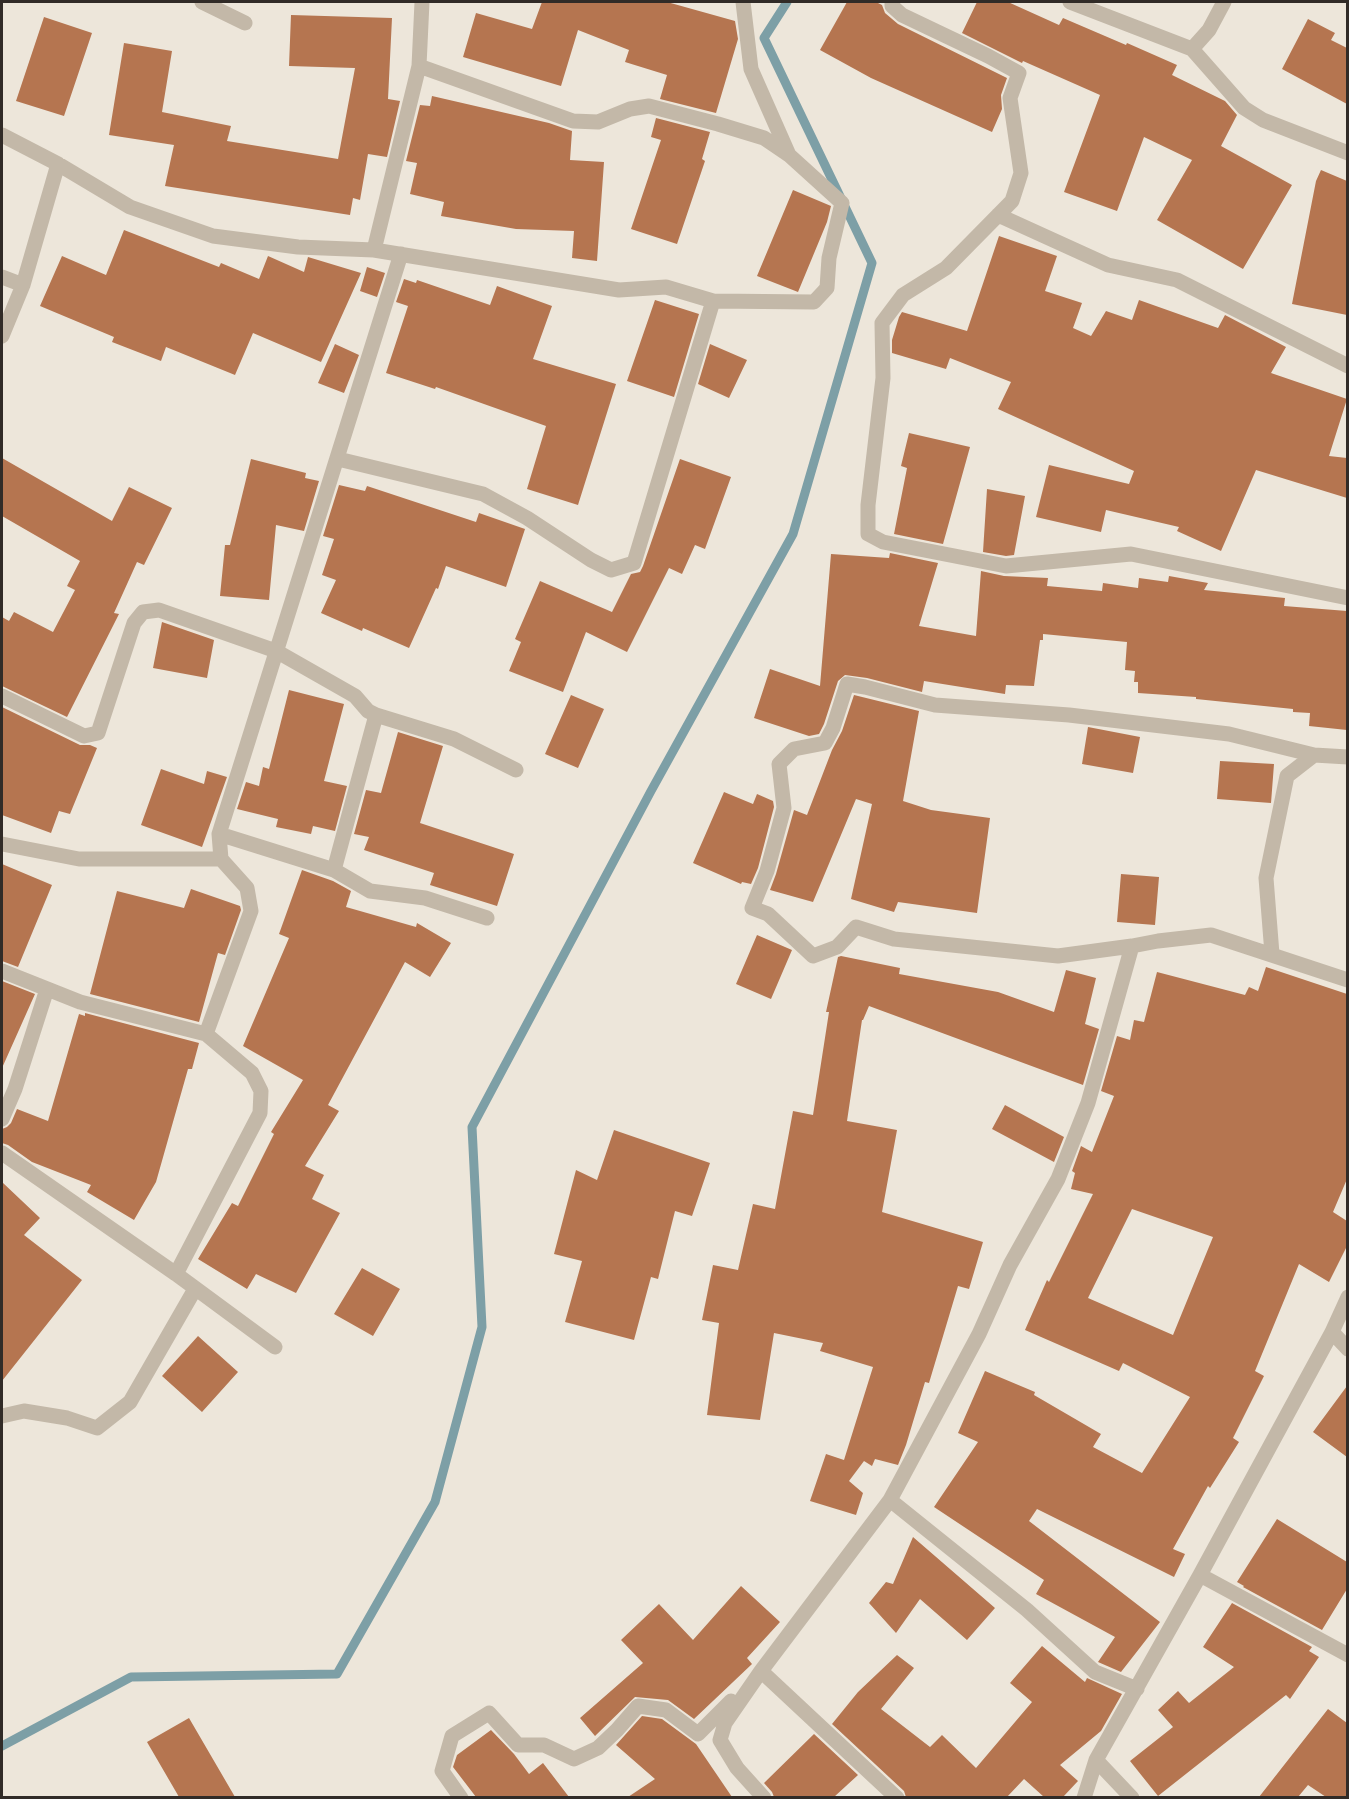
<!DOCTYPE html>
<html>
<head>
<meta charset="utf-8">
<style>
	body { margin:0 }
	#map { position:relative; width:1349px; height:1799px; overflow:hidden; background:#ede6da; font-family:"Asap Condensed",sans-serif }
	canvas { display:block }
	.frame { position:absolute; inset:0; border:3px solid #312b27; pointer-events:none }
</style>
</head>
<body>
<div id="map">
<canvas width="1349" height="1799"></canvas>
<div class="frame"></div>
</div>
<script>
const g = document.querySelector('canvas').getContext('2d');
g.lineJoin = 'round';
function stroke(path, color, width, dash) { g.strokeStyle = color; g.lineWidth = width; g.lineCap = dash ? 'butt' : 'round'; g.setLineDash(dash || []); g.stroke(path); }
function fillPath(path, color) { g.fillStyle = color; g.fill(path, 'evenodd'); }
stroke(new Path2D(`
	M2,1746L131,1677L337,1674L435,1502L482,1327L472,1127L651,791L793,534L872,263L764,38L787,2`), '#7d9fa6', 9);
fillPath(new Path2D(`
	M542,2H667L735,21L738,39L716,113L660,99L667,75L625,62L629,50L578,30L561,86L463,57L476,13L532,29Z
	M847,2H876L882,5L885,13L898,24L1007,78L1001,95L1002,109L992,132L871,78L820,50Z
	M977,2H1008L1059,25L1063,18L1126,45L1127,43L1177,65L1172,75L1225,101L1237,115L1221,146L1292,185L1243,269L1157,220L1192,160L1144,137L1117,211L1064,192L1100,95L1023,61L1022,63L962,33Z
	M291,15L392,18L388,99L400,101L387,157L368,154L360,200L353,198L350,215L165,186L174,145L109,135L124,43L172,51L162,112L231,126L227,141L338,159L355,68L289,66Z
	M44,17L92,33L64,116L16,101Z
	M1308,19L1335,33L1331,40L1347,48V104L1282,69Z
	M432,96L549,123L572,131L570,160L604,162L597,261L572,258L574,231L516,229L441,216L444,202L410,194L417,163L406,161L420,105L430,106Z
	M656,118L710,132L702,159L705,161L677,244L631,229L661,140L651,137Z
	M1321,170L1347,181V315L1292,304L1316,181Z
	M793,190L831,206L827,222L798,292L757,276Z
	M124,230L219,267L221,263L259,279L268,256L304,272L308,257L361,273L321,362L253,333L235,375L166,347L161,361L112,342L114,337L40,306L62,256L106,275Z
	M999,236L1057,256L1045,291L1082,303L1073,328L1091,336L1106,311L1132,320L1139,300L1218,328L1225,315L1286,347L1271,373L1347,399L1329,456L1347,458V498L1256,470L1221,551L1177,531L1179,527L1106,510L1101,532L1036,517L1049,465L1129,484L1134,471L998,409L1011,382L950,358L946,369L892,353V340L899,317L902,312L967,331Z
	M367,267L385,273L377,297L360,291Z
	M404,279L416,283L417,280L490,305L497,286L552,306L533,359L616,384L578,505L527,489L546,426L436,387L435,389L386,373L408,306L396,302Z
	M655,300L699,314L674,397L627,381Z
	M335,344L359,355L344,393L318,383Z
	M710,344L747,360L729,398L698,384Z
	M909,433L970,447L943,544L894,534L907,468L901,466Z
	M2,458L112,521L129,487L172,508L144,565L137,562L114,613L119,614L67,717L2,686V617L9,621L14,612L53,632L75,590L67,586L80,561L2,516Z
	M251,459L306,473L305,478L319,481L304,531L276,525L269,600L220,596L225,545H230Z
	M680,459L731,477L705,549L695,545L682,574L669,568L627,652L586,632L563,692L509,671L521,642L515,639L540,581L612,612L631,574L640,572L643,566Z
	M339,485L365,491L367,486L476,522L479,513L525,529L506,587L446,566L438,589L436,588L409,648L363,628L362,631L321,613L336,580L322,575L334,539L323,536Z
	M987,489L1025,496L1014,555L1006,556L983,552Z
	M890,553L938,563L919,626L976,636L981,571L1004,576L1048,578L1047,586L1102,591L1103,583L1138,588L1139,578L1168,582L1169,576L1208,583L1204,590L1285,598L1284,606L1347,611V730L1309,726L1310,713L1293,712V709L1196,699V697L1138,693V682H1134L1135,671L1125,670L1127,642L1043,634V640H1040L1034,686L1006,685L1005,694L924,681L922,692L867,678L845,675L838,681L824,724L819,734L809,736L754,718L770,669L820,686L831,554L889,558Z
	M162,622L214,640L207,678L153,668Z
	M289,690L344,704L324,781L347,786L335,831L313,826L311,834L276,827L278,819L237,809L246,782L259,786L263,767L269,769Z
	M571,695L604,709L578,768L545,754Z
	M854,695L919,711L903,801L931,810L990,818L977,913L898,902L894,912L851,899L872,804L856,799L813,902L770,890L776,874L794,810L807,815L832,750L842,731Z
	M2,707L80,745H90L97,748L70,814L59,811L51,833L2,815Z
	M1088,727L1140,737L1133,773L1082,764Z
	M398,732L443,746L420,823L514,854L497,906L430,885L434,873L364,850L369,837L354,834L366,790L381,793Z
	M1220,761L1274,764L1271,803L1217,799Z
	M161,769L204,784L207,771L227,777L202,847L141,825Z
	M724,792L753,804L757,794L773,801L774,807L758,868L751,884L742,882L741,884L693,863Z
	M2,864L52,885L18,967L2,961Z
	M302,870L333,881L351,891L346,907L416,927L417,923L451,943L430,977L405,962L328,1105L339,1111L305,1166L324,1175L312,1199L340,1213L296,1293L256,1274L247,1289L198,1259L232,1203L238,1206L274,1134L271,1132L303,1080L243,1046L289,938L279,934Z
	M1121,874L1159,877L1155,925L1117,922Z
	M191,889L240,906L241,910L225,955L218,953L199,1022L90,994L117,891L184,908Z
	M757,935L792,950L771,999L736,984Z
	M841,956L900,968L899,974L998,992L1054,1012L1066,970L1096,978L1085,1024L1099,1029L1083,1085L869,1006L863,1020H862L847,1121L897,1130L882,1212L983,1242L969,1289L958,1286L929,1383L925,1382L906,1445L898,1465L875,1459L872,1466L864,1461L849,1481L863,1493L856,1515L810,1501L826,1454L844,1460L873,1367L820,1351L823,1343L774,1333L760,1420L707,1415L719,1323L702,1320L713,1265L738,1270L753,1204L775,1209L793,1111L813,1115L829,1012H826L838,957Z
	M1266,967L1347,994V1179L1333,1212L1347,1221V1246L1329,1282L1299,1264L1255,1371L1264,1376L1233,1438L1239,1442L1210,1488L1208,1486L1173,1549L1185,1554L1174,1577L1037,1509L1029,1521L1160,1622L1121,1672L1098,1662L1115,1637L1036,1594L1044,1580L934,1507L978,1442L958,1433L985,1371L1035,1392L1034,1395L1101,1434L1093,1447L1142,1473L1190,1397L1123,1363L1119,1371L1025,1330L1047,1280L1049,1282L1093,1194L1071,1189L1075,1173L1072,1171L1081,1146L1092,1152L1114,1096L1101,1091L1117,1036L1130,1040L1134,1020L1144,1022L1157,972L1245,995L1249,987L1258,991ZM1132,1209L1213,1237L1173,1335L1088,1298Z
	M2,981L35,994L2,1068Z
	M85,1013L199,1043L192,1069H188L156,1182L134,1220L87,1192L91,1185L32,1162L8,1145L2,1143V1129L7,1127L11,1123L17,1109L48,1121L79,1014L85,1016Z
	M1005,1105L1064,1137L1054,1162L992,1129Z
	M614,1130L710,1163L692,1216L675,1211L658,1279L651,1277L634,1340L565,1322L582,1261L554,1254L576,1170L597,1180Z
	M2,1182L40,1218L24,1235L82,1280L2,1381Z
	M362,1268L400,1289L373,1336L334,1314Z
	M198,1336L238,1372L202,1412L162,1376Z
	M1347,1386V1457L1313,1432Z
	M1277,1519L1347,1562V1589L1322,1630L1243,1587L1244,1586L1237,1582Z
	M913,1537L995,1608L967,1640L920,1599L896,1633L869,1603L886,1582L893,1584Z
	M741,1586L780,1622L747,1658L752,1664L694,1719L668,1700L635,1697L595,1736L580,1718L643,1663L621,1640L659,1604L693,1640Z
	M1232,1603L1312,1647L1309,1651L1319,1657L1290,1699L1286,1695L1158,1796L1130,1761L1173,1727L1158,1710L1178,1691L1189,1703L1234,1667L1203,1647Z
	M1042,1646L1085,1682L1087,1678L1122,1694L1101,1731L1060,1765L1078,1781L1063,1797H1044L1024,1779L1007,1797H906L904,1791L832,1724L858,1692L897,1655L914,1668L881,1709L930,1747L942,1735L976,1768L1032,1702L1010,1683Z
	M1328,1709L1347,1723V1797H1326L1308,1785L1298,1797H1259Z
	M642,1716L662,1719L696,1744L732,1797H628L655,1779L616,1745Z
	M189,1718L235,1797H179L147,1742Z
	M491,1730L514,1754L529,1774L543,1763L569,1797H476L453,1767L457,1755Z
	M814,1734L858,1775L834,1797H774L772,1792L764,1783Z`), '#b57550');
stroke(new Path2D(`
	M202,2L245,23
	M743,2L751,69L789,155
	M892,2V6L902,15L988,56L1019,73L1010,98L1021,173L1012,201L946,268L903,295L882,323L883,378L868,505V534L883,542L1006,566L1131,554L1348,598
	M1070,2L1192,49L1244,108L1263,120L1348,153
	M1192,49L1209,30L1224,2
	M2,135L58,164L130,207L213,236L298,247L374,250L619,290L666,287L713,301L814,302L827,288L829,258L842,203L789,155L764,138L718,124L649,106L630,109L598,122L573,121L419,66
	M998,215L1108,265L1177,280L1348,366
	M374,250L419,66L422,2
	M2,277L23,285
	M2,336L23,285L58,164
	M338,459L483,494L527,518L591,560L611,570L634,563L713,301
	M2,696L84,736L98,733L134,623L143,612L159,610L276,651L355,696L368,711L376,715L334,870
	M376,715L454,739L516,770
	M1348,757L1314,755L1229,734L1069,715L935,705L865,687L847,684L833,728L825,743L794,749L779,764L784,808L767,871L752,908L768,914L813,956L837,947L856,927L894,939L1058,956L1132,946L1158,941L1211,935L1348,980
	M219,834L334,870L370,891L425,898L487,918
	M2,844L79,859H221
	M1272,954L1266,878L1287,776L1314,755
	M2,971L80,1002L206,1034L252,1073L261,1091L260,1113L176,1274
	M206,1034L251,911L247,888L221,859L219,834L401,254
	M2,1119L15,1089L47,989
	M2,1153L176,1274L275,1347
	M1332,1332L1348,1349
	M2,1416L24,1411L67,1418L97,1428L130,1402L195,1289
	M890,1500L1027,1610L1095,1672L1137,1689
	M1200,1575L1348,1655
	M761,1671L897,1798
	M1096,1760L1132,1798
	M461,1798L442,1771L452,1736L489,1713L518,1745H544L574,1759L598,1748L617,1730L638,1706L666,1710L698,1734L731,1701
	M764,1798L737,1768L720,1740L725,1723L761,1671L890,1500L979,1334L1010,1265L1058,1179L1088,1103L1132,946
	M1084,1798L1096,1760L1200,1575L1332,1332L1348,1297`), '#c3b8a8', 15);
</script>
</body>
</html>
